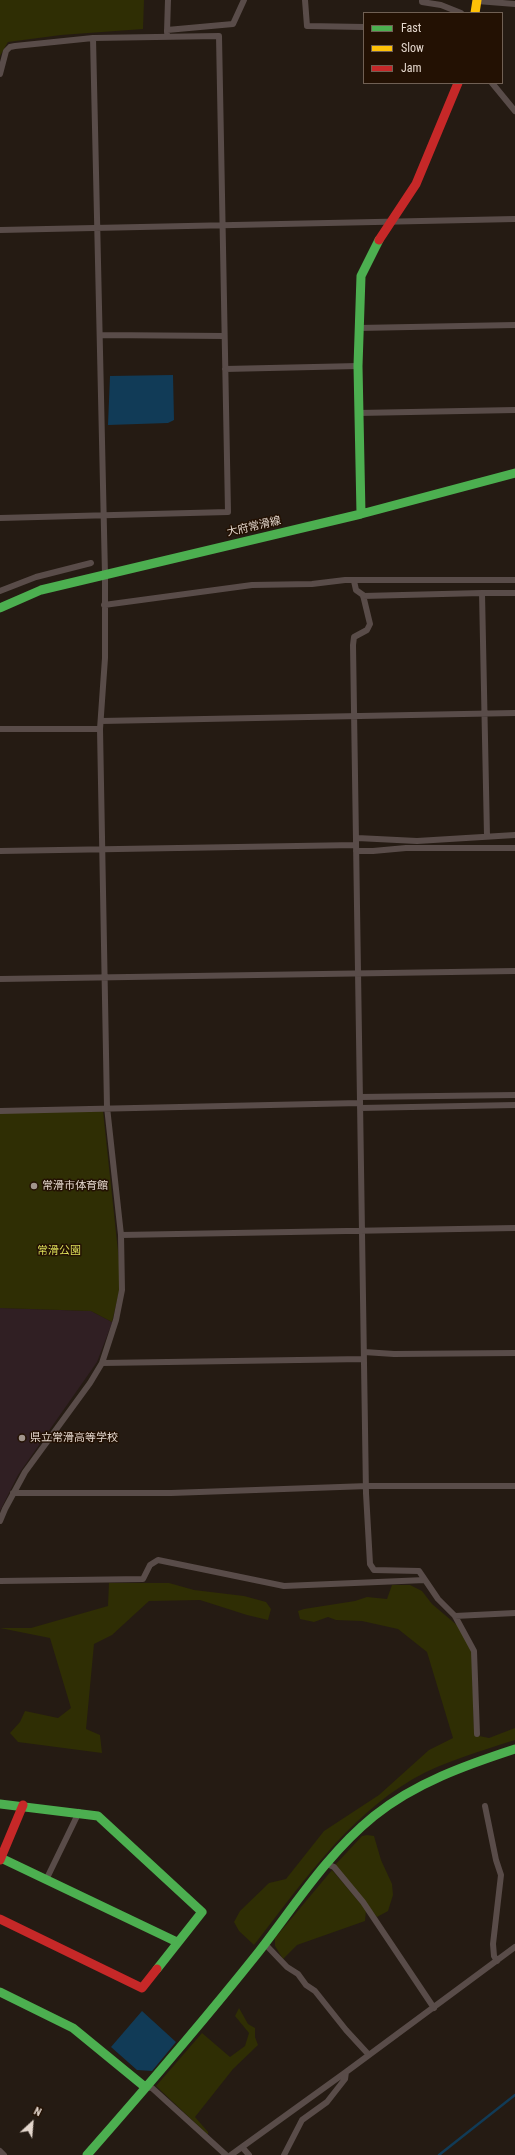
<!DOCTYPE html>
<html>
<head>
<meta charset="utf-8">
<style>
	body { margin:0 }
	#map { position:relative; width:515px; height:2155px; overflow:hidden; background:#251b13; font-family:"Roboto Condensed",sans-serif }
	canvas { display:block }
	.legend { position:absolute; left:363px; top:12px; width:140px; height:72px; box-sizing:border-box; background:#231103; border:1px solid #706054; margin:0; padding:5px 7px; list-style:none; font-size:12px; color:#e4d7cd }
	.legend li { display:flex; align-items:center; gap:8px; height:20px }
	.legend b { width:20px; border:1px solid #706054 }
	.north { position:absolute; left:12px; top:2103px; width:40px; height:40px; -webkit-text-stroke:3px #231103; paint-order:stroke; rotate:26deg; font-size:11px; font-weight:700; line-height:16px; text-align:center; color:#e4d7cd }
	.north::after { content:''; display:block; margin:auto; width:14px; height:18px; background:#e4d7cd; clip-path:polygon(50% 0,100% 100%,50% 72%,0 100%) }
</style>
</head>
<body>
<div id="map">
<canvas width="515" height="2155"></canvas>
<ul class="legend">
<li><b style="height:5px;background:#4caf50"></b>Fast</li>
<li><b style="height:5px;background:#ffc107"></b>Slow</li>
<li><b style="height:5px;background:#c62828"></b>Jam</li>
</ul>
<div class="north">N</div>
</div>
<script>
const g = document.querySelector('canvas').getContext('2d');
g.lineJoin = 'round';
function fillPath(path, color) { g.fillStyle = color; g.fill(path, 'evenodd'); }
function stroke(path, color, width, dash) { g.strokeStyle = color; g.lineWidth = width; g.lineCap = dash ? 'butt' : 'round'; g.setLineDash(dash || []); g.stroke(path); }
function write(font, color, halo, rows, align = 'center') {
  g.font = font + ' "Roboto Condensed","Noto Sans JP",sans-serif'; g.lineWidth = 3; g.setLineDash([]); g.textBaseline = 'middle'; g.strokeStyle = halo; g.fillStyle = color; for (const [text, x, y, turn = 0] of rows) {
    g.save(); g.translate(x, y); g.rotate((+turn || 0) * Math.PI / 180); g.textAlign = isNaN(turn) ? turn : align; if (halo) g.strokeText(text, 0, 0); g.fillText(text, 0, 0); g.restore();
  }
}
fillPath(new Path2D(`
	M0,1308L91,1311L112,1322V1323L97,1362L18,1475L0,1511Z`), '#301f23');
fillPath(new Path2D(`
	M0,0H144L143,29L61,35L8,42L0,56Z
	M103,1111L120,1270L119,1292L112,1322L91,1311L0,1308V1112Z
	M109,1583H169L194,1590L244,1596L266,1602L271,1609L268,1620L247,1615L200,1600L149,1601L112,1635L94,1644L86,1729L100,1735L102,1753L18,1742L10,1733L20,1722L25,1711L58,1718L71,1708L50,1638L0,1628H31L108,1606Z
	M392,1585H410L422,1591L432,1604L458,1626L472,1649L474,1735L489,1738L515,1728V1740C481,1751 445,1761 413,1779C346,1818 301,1885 254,1945L239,1931L234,1922L240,1911L269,1883L286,1879L324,1831L379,1795L429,1750L453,1738L427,1652L398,1629L362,1621L336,1620L328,1617L314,1622L300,1619L298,1611L304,1609L355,1601L367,1597L387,1599Z
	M367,1835L374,1836L381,1860L392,1884L393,1895L388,1911L377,1917L335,1865L362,1836Z
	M332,1870L366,1910L365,1921L297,1945L283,1959L275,1946V1938Z
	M239,2008L248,2024L255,2028V2037L258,2045L233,2069L195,2117L208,2132V2135L156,2086L202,2033L230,2057L245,2046L249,2033L235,2016Z`), '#2f2e04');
fillPath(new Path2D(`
	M173,375L174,420L168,423L108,425L110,376Z
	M142,2011L176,2042L152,2071L137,2070L111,2047Z`), '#113b57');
stroke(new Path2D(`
	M439,2155L515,2095`), '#113b57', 2.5);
stroke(new Path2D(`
	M305,0L307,26L364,27
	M422,0V2L441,5L461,13
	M477,1L515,4
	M167,30L233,24L244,0
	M167,32L168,0
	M0,74L6,51L10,47L15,46L93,38L219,36L228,512L0,518
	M492,83L515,111
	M0,230L515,219
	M358,328L515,325
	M100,335L224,336
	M225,369L358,366
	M358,413L515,410
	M354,581L356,590L363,595L370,624L367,630L354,637L353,645L366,1493L370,1564L374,1570L419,1571L438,1599L455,1616L474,1651L477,1734
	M0,591L36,577L91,563
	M363,596L482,593
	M104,605L252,585L312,584L345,580H515
	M101,721L515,713
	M0,729H100
	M487,836L482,593H515
	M357,838L417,841L515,835
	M0,851L356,845
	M356,851H373L406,848H515
	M0,979L515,971
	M360,1097L515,1095
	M360,1108L515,1105
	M0,1111L360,1103
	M121,1235L515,1228
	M364,1352L394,1354L515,1353
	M102,1363L364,1359
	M13,1493H171L368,1486H515
	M0,1521L5,1509L25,1472L90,1383L102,1363L116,1320L122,1290L121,1235L107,1107L100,729L105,658V575L93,38
	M0,1581L143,1579L150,1565L158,1560L284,1586L425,1580
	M455,1616L515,1613
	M485,1806L496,1860L501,1875L493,1944L494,1956L497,1961
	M327,1864L334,1867L363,1902L434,2008
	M46,1880L79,1812
	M265,1944L287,1967L298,1974L306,1985L315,1991L346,2030L369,2055
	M145,2087L152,2088L226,2155
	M242,2147L346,2072
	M0,2151L4,2155
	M231,2155L242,2147L249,2155
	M284,2155L302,2120L327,2102L345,2079L346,2072L515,1947`), '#594c49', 6);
stroke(new Path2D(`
	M361,514L358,366L361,276L379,240
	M0,608L41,590L361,514L515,473
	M0,1804L98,1816L202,1912L157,1969
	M1,1858L177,1942
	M0,1992L73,2028L145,2087
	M87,2155C145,2089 202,2023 257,1954C294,1907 326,1855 374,1816C415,1783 466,1765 515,1749`), '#4caf50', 9);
stroke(new Path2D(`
	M475,13L477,0`), '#ffc107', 9);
stroke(new Path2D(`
	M379,240L416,184L458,83
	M0,1860L23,1805
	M0,1919L142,1988L157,1969`), '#c62828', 9);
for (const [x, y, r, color] of [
	[34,1186,4,"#a1958c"],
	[22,1438,4,"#a1958c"]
]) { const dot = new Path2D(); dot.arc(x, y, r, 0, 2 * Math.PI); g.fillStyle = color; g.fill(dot); stroke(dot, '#231103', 1.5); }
write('11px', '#e4d7cd', '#231103', [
	["大府常滑線",254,527,-13]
]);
write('11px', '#e4d7cd', '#231103', [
	["常滑市体育館",42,1186],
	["県立常滑高等学校",30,1438]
], 'left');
write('11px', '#dadc57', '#231103', [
	["常滑公園",59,1251]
]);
</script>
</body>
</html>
